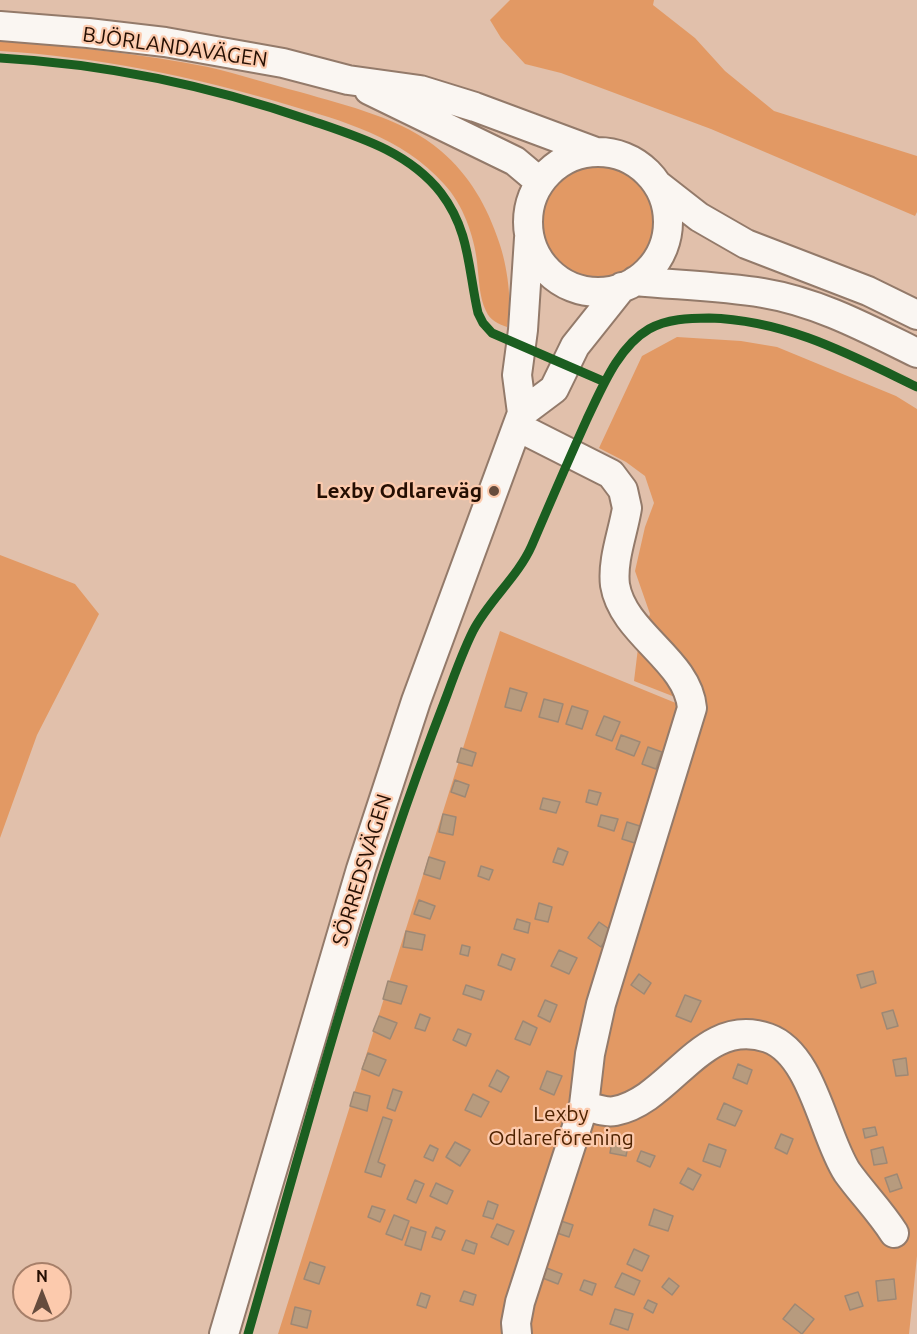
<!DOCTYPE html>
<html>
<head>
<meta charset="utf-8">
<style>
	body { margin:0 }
	#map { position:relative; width:917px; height:1334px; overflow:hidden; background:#e1c0ab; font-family:Ubuntu,sans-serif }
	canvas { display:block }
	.north { position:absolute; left:12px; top:1262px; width:60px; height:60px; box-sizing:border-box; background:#fccaad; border:2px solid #a67f69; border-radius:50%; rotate:0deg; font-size:16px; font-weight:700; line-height:24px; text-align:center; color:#240e02 }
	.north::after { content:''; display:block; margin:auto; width:21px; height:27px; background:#664c3d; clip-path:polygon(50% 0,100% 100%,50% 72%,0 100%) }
</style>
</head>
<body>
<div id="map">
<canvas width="917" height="1334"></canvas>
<div class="north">N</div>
</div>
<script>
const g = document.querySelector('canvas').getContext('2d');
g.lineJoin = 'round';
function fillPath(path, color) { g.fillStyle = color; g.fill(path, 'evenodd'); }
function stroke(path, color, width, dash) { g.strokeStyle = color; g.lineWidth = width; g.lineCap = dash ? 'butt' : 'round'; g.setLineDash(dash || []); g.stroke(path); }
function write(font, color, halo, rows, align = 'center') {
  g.font = font + ' Ubuntu,sans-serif'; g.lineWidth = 4.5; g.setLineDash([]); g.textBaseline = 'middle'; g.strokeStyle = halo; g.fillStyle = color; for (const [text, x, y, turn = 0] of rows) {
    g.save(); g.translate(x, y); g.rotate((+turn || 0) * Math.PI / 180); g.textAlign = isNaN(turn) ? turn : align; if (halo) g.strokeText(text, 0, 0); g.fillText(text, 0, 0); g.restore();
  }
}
fillPath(new Path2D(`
	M510,0H654L653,5L695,38L725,71L774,111L917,156V212L915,216L711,129L561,73L525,64L501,38L490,20Z
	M14,41C79,48 144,54 208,67C239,74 269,84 300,92C347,106 403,118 441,151C470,176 487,206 499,242C507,265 513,303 507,327C498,324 490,320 486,311C479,297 479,278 477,262C474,236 463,204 444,184C402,137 343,121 285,104C192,76 97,57 0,51V42Z
	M539 221a57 57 0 1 1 114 0a57 57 0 1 1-114 0Z
	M677,337L741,341L777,347L896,396L917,409V1256L909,1334H278L500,631L705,715L703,708L634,681L638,648L650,614L635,571L645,527L654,503L645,476L626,462L599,448L642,356Z
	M0,555L75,584L99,614L37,735L0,838Z`), '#e29964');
const building = new Path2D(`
	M510,688L527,693L521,711L505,707Z
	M544,699L563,704L558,722L539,717Z
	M572,706L588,711L582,729L566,724Z
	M604,716L620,722L612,741L596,735Z
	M621,735L640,742L634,756L616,749Z
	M648,747L662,752L656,769L642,764Z
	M461,748L476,753L472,766L457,762Z
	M455,780L469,785L465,797L451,792Z
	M589,790L601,793L597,805L586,802Z
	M543,798L560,802L556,813L540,809Z
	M443,814L456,817L453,835L439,832Z
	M601,815L618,819L614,831L598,826Z
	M627,822L643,827L638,844L622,839Z
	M558,848L568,852L563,865L553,862Z
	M429,857L445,862L440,879L424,874Z
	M481,866L493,870L489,880L478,876Z
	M419,900L435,906L430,919L414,914Z
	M539,903L552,907L548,922L535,919Z
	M517,919L530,923L528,933L514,929Z
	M599,922L612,931L601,947L588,938Z
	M406,931L425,935L422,950L403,947Z
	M462,945L470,947L468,956L460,954Z
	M559,950L577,958L569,974L551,966Z
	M502,954L515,959L511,970L498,965Z
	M873,971L876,983L861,988L857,975Z
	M639,974L651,983L644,994L631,985Z
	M388,981L407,986L401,1004L383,999Z
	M466,985L484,991L481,1000L463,994Z
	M685,995L701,1001L691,1022L676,1016Z
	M545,1000L557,1005L550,1022L538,1016Z
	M893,1010L898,1026L887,1029L882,1013Z
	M420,1014L430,1018L425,1031L415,1028Z
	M379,1016L397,1023L390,1039L373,1031Z
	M523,1021L537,1028L530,1045L515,1039Z
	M458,1029L471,1034L466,1046L453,1040Z
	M368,1053L386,1060L379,1076L362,1069Z
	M906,1058L908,1075L896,1076L893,1060Z
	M738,1064L752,1070L747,1084L733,1078Z
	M497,1070L509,1077L501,1092L489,1086Z
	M547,1071L562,1076L554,1095L540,1089Z
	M393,1089L402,1092L395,1111L387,1108Z
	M354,1092L370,1096L367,1111L350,1106Z
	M473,1094L489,1102L481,1117L465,1110Z
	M724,1103L742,1111L735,1126L717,1119Z
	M383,1117L392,1120L378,1162L385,1165L381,1177L365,1172Z
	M875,1127L877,1135L865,1138L863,1129Z
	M781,1134L793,1139L787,1154L775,1148Z
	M455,1142L470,1150L460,1166L446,1157Z
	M612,1142L628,1146L626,1156L610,1153Z
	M709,1144L726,1150L720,1167L703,1161Z
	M430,1145L438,1149L433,1161L424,1157Z
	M883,1147L887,1163L874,1165L871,1150Z
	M641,1151L655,1156L650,1167L637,1161Z
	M688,1168L701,1175L693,1190L680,1183Z
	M897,1174L902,1188L890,1192L885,1178Z
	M415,1180L424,1184L416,1203L407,1199Z
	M436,1183L453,1191L447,1204L430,1196Z
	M488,1201L498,1205L493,1219L483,1216Z
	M372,1206L385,1210L380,1222L368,1217Z
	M654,1209L673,1216L668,1231L649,1225Z
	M394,1215L409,1221L402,1240L386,1234Z
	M561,1221L573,1225L569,1237L557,1233Z
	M497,1224L514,1231L508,1245L491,1237Z
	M411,1227L426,1232L421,1250L405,1245Z
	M436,1227L445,1231L441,1240L432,1237Z
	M466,1240L477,1244L474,1254L462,1250Z
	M634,1249L649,1256L642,1271L627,1264Z
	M310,1262L325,1267L319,1284L304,1279Z
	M544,1267L562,1274L558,1284L540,1277Z
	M622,1273L640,1281L634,1295L615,1287Z
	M669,1278L679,1286L672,1295L662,1287Z
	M894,1279L896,1299L878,1301L876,1281Z
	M584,1280L596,1284L592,1295L580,1290Z
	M464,1291L476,1295L473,1305L460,1301Z
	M858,1292L863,1306L850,1310L845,1296Z
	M421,1293L430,1296L426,1308L417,1305Z
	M648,1300L657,1304L653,1313L644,1308Z
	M795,1304L814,1319L802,1334L783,1319Z
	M295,1307L311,1311L307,1328L291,1324Z
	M615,1309L633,1314L628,1330L610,1324Z`);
fillPath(building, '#b79b7e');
stroke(building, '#9e8874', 1.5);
const minor = new Path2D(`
	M0,26L88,33L165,42L283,63L348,80L420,90L475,107L596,152
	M369,90L515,161L540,182
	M528 222a70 70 0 1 1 140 0a70 70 0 1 1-140 0Z
	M658,185L699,217L746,244L868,291L917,315
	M635,281C677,285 721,286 763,293C818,302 868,329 917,353
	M522,413L554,389L575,346L622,287
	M584,1105C594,1108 605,1113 615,1111C672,1100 702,1015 768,1038C813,1054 823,1135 847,1172C862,1193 880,1211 894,1233
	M224,1334L361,869L416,701L522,413L517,375L523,330L529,238
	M517,1334L516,1323L520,1302L584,1105L590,1054L601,1004L692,708C688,660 623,634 615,585C612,560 623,533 627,508L623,490L611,474L518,427`);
stroke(minor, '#937a6a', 32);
stroke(minor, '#faf6f2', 28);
stroke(new Path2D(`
	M0,58C107,64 211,86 312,121C359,137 409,152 441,193C470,231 468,269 478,313L483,323L492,333L605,382
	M248,1334C295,1170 339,1005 393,844C410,793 428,744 447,695C455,673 463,651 473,631C489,600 518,577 532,545C550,503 568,461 587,419C602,388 618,347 649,329C667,319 689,318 709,318C786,320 849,354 917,387`), '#1b5e20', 9);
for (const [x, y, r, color] of [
	[494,491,6,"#664c3d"]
]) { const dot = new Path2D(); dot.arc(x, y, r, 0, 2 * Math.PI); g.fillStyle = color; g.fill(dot); stroke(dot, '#fccaad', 2); }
write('21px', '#240e02', '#fccaad', [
	["BJÖRLANDAVÄGEN",175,47,8],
	["SÖRREDSVÄGEN",362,870,-73]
]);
write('bold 21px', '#240e02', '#fccaad', [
	["Lexby Odlareväg",482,491]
], 'right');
write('21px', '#4e2200', '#fccaad', [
	["Lexby",561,1114],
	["Odlareförening",561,1138]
]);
</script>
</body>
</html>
